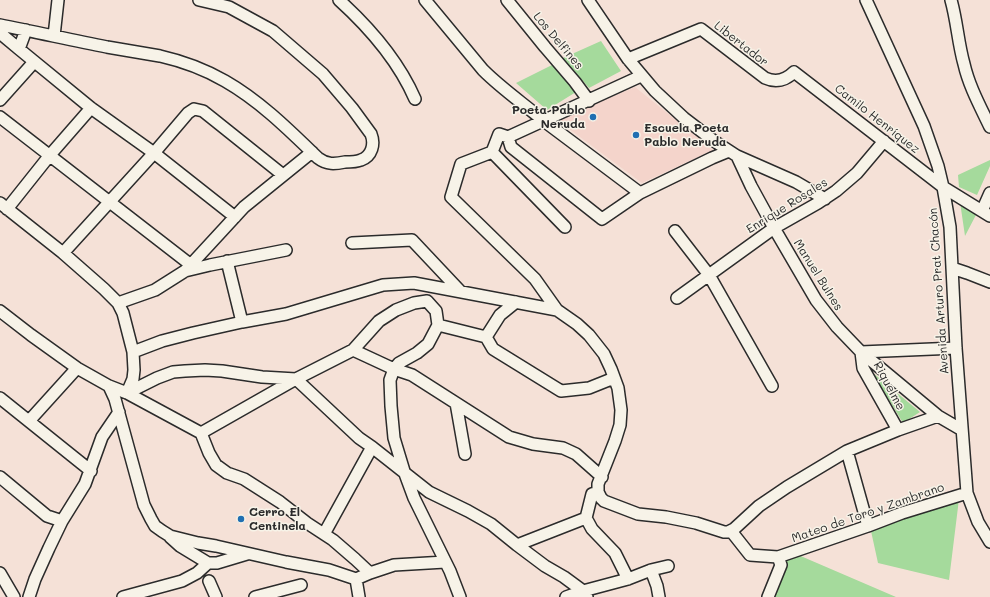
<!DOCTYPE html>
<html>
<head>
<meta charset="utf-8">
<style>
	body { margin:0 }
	canvas { display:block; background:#f5e1d7 }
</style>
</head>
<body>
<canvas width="990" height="597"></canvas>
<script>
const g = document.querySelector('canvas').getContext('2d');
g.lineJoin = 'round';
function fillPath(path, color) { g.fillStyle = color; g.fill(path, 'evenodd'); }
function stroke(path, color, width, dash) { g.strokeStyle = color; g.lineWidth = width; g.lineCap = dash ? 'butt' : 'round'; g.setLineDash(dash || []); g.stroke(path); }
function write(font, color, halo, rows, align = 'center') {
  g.font = font + ' Mali,sans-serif'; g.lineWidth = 3; g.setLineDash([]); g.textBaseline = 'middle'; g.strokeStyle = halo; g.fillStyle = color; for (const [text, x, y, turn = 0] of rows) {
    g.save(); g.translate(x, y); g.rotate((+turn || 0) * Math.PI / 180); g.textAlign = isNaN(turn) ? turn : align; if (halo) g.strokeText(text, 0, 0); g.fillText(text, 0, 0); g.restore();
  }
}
fillPath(new Path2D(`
	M635,87L713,150L642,183L557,120Z`), '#f4d4cb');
fillPath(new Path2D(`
	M601,41L621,71L589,88L563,58Z
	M552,65L576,92L547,110L516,83Z
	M990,160V166L977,195L959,187L958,175Z
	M960,202L977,213L965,236Z
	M872,372L920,412L903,423Z
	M959,499L949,580L878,563L871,531Z
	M789,551L896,597H770Z`), '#a5da9c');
const minor = new Path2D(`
	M339,0C371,29 398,60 415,99
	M425,0L483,70C502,89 524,104 544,121L640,193
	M507,0L545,47L575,82L589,101
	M588,0L628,59L655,91L684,118L714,141L737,156L796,182L825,199
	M866,0L924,126L938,166L943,187L950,227L956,348L967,493L978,522L990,542
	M951,0C957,21 958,43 964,64C969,86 980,106 990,127
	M0,25C36,32 71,40 107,47C125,50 143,53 160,56C182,61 206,70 225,81C260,101 289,130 318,158C327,165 335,164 345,162C350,162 356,162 361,160C372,156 375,144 371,134L352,108L323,74L273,31L229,7L199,0
	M0,33L19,49L91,108L154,153L235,217
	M54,36L58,0
	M19,49L26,30
	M628,59L701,29L765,78C776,83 786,80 794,72L943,187L990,216
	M0,100L34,62
	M0,117L191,265
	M508,137L511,147L602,219L640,193L712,158L729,151
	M508,137L499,134L492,152L461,164L451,197L535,279L557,310
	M508,137L641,76
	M492,152L565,227
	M737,156L751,186L774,228L816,300L837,327L861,352L938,416L962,430
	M0,203L63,253L104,289L118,303L123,313L133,352L134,370L133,379L127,393
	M7,209L50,155L91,108
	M982,211L990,193
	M675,231L709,275L772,386
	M352,243L412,240L461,292
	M63,253L154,153L188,113L194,109L203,111L283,175
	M227,261L242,322
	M952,268L967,273L990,282
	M185,271L210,265L286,250
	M677,298L774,228L818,203L836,191L857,173L884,141
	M118,303L155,290L185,271L244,207L312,152
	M0,311L31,335L77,368L109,386L127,393L201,433L209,453L216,465L227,473L244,479L280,502L307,523L333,540L355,559L370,573
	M438,325L486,337L493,349L561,391L589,388L614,378
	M486,337L500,315L516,302
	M353,350L394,369L412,375L509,437L533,444L563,448L576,454L602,477
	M133,352L162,341L193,333L242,322L286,314L383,285L414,283L557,310L577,324L589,335L604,354L611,369L618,388L621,410L620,425L615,441L598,484V492L601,498L604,501L638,514L666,517L696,523L724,532H728L734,529L759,506L787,487L847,451L898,430L938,416
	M109,386L115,399L144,505L151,519L155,526L162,531L170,536L198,543L216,546L286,562L329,570L356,579L370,573L394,565L445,562
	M127,393L157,378L173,372L185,371L205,370L222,371L262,377L296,379L353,350L379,321L396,310L414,303L427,301L436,311L438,325L428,344L417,353L399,363L394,369L390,380L391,406L394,438L404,471L414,498L450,571L460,597
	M0,398L91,471
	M456,403L465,454
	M29,421L77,368
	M898,430L863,368L861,352L956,348
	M201,433L296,379L359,438L372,447L429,492L468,511L491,524L517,545L545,566L564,577L583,591L587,597
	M847,451L868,526
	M0,477L47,516L62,521
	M598,492L592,494L586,518L592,529L615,553L628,579
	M731,531L750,555L778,557L868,526L902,513L967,493
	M324,534L372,447
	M170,537L180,546L208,563H217L247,554
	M517,545L586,518
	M651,570L657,586L659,597
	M0,573L14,597
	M356,579L359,597
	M209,581L216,597
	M29,597L35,579L49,548L62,521L85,484L102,437L119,412
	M123,597L182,581L197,573L208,563
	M255,597L301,585
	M566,597L583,591L628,579L651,570L668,566
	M768,597L781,565L778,557`);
stroke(minor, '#2b2b2b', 14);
stroke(minor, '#f7f3e8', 11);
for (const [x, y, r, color] of [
	[593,117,4,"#1f6fb2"],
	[636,135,4,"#1f6fb2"],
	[241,519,4,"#1f6fb2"]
]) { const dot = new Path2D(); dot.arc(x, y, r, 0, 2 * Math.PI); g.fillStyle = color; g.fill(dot); stroke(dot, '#f7f3e8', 1.5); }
write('12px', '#2b2b2b', '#f7f3e8', [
	["Los Delfines",558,41,50],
	["Libertador",741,44,38],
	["Camilo Henríquez",877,119,38],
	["Enrique Rosales",787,206,-32],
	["Manuel Bulnes",818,275,58],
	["Avenida Arturo Prat Chacón",939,291,-94],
	["Riquelme",889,386,62],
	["Mateo de Toro y Zambrano",868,513,-19]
]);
write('bold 12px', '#2b2b2b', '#f7f3e8', [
	["Poeta Pablo",585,110,"right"],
	["Neruda",585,124,"right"],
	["Escuela Poeta",644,128],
	["Pablo Neruda",644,142],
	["Cerro El",249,512],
	["Centinela",249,526]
], 'left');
</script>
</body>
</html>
